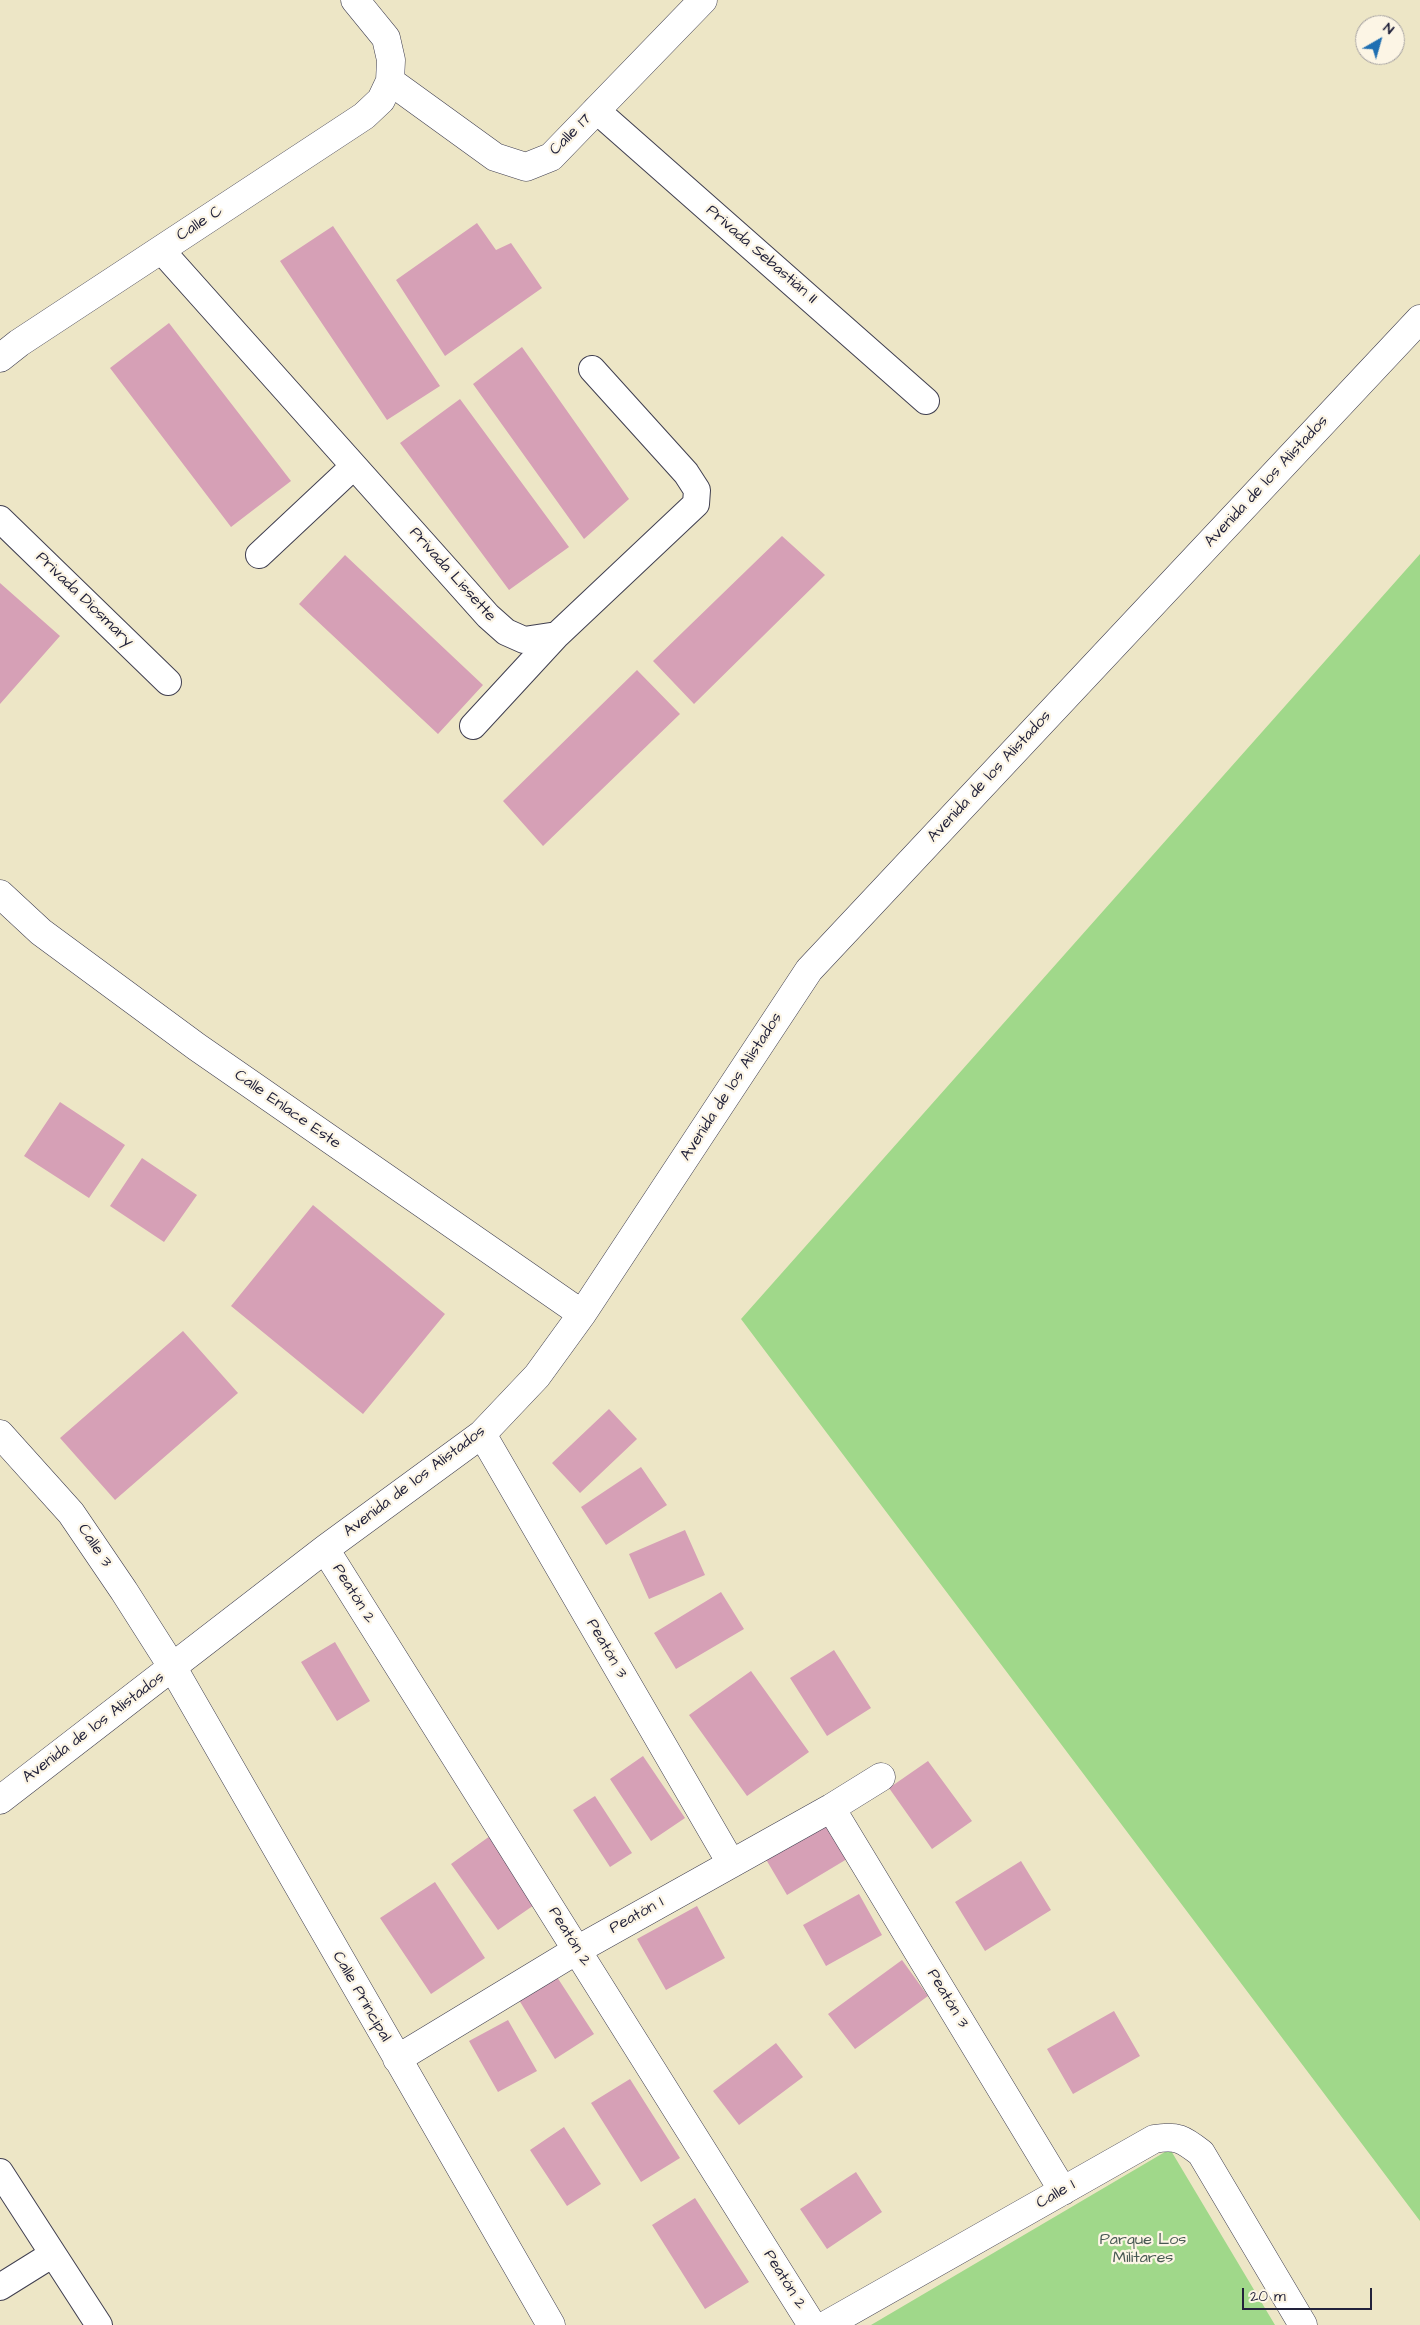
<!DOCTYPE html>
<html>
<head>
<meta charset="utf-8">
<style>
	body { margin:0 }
	#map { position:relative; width:1420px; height:2325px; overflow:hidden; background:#ede6c6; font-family:"Architects Daughter",sans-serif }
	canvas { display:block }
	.north { position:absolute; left:1355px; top:15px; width:50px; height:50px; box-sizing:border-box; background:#fcf5e5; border:1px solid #a5a1a1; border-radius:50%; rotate:38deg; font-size:14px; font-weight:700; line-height:20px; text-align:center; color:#22223b }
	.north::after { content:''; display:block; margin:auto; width:18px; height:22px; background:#1f6fb2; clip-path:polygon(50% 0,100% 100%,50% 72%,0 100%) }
	.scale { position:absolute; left:1242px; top:2288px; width:130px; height:22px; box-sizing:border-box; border:2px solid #22223b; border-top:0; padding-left:6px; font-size:15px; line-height:18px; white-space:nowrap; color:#22223b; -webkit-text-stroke:4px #fcf5e5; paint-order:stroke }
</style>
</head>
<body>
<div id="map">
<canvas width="1420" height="2325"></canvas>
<div class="north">N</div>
<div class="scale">20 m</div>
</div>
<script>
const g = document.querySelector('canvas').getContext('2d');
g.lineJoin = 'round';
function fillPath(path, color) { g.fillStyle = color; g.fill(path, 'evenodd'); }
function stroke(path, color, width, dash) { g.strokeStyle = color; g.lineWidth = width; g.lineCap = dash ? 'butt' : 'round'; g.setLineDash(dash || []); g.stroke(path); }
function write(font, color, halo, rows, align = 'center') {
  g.font = font + ' "Architects Daughter",sans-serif'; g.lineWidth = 4.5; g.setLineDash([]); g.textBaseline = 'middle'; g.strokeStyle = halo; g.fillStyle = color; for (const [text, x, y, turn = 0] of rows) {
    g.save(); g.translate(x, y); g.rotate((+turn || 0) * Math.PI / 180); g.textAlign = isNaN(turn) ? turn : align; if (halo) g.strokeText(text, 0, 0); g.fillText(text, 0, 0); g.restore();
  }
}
fillPath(new Path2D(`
	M1420,554V2221L741,1319Z
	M1170,2149L1275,2325H871Z`), '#a0d88a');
fillPath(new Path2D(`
	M477,223L496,250L511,243L542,288L445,356L396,280Z
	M333,226L440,386L387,420L280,261Z
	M169,323L291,481L231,527L110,368Z
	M522,347L629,499L584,539L473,384Z
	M460,399L569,547L509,590L400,443Z
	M782,536L825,575L694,704L653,661Z
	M345,555L483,685L438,734L299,604Z
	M0,583L60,636L0,704Z
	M637,670L680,714L543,846L503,801Z
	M60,1102L125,1145L89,1198L24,1156Z
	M142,1158L197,1195L164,1242L110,1206Z
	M313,1205L445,1314L363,1414L231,1306Z
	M183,1331L238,1393L115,1500L60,1438Z
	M609,1409L637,1439L580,1493L552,1463Z
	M641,1467L667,1505L606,1545L581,1507Z
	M685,1530L705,1575L649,1599L629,1554Z
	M721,1592L744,1629L676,1669L654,1633Z
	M335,1642L370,1701L337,1721L301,1662Z
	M834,1650L871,1708L827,1736L790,1678Z
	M751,1671L809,1752L747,1796L689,1715Z
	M643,1756L685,1818L651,1841L610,1779Z
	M928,1761L972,1821L932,1849L889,1788Z
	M595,1796L632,1853L610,1867L573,1810Z
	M824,1820L847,1859L787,1895L764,1856Z
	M490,1836L537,1903L498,1930L451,1864Z
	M1021,1861L1051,1910L985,1951L955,1902Z
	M435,1882L485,1958L431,1994L380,1918Z
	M859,1894L882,1935L826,1966L803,1925Z
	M697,1906L725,1958L666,1990L637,1939Z
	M902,1960L928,1996L855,2049L828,2014Z
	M557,1977L594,2034L555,2059L519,2000Z
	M1114,2011L1140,2056L1073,2094L1047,2049Z
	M508,2020L537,2071L498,2092L469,2041Z
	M776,2043L803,2077L739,2125L713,2091Z
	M630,2079L680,2158L641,2182L591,2103Z
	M564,2127L601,2184L567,2206L530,2150Z
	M856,2172L882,2212L827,2249L800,2209Z
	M695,2198L749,2282L705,2309L652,2225Z`), '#d6a0b6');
const service = new Path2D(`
	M596,110L926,401
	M161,250L488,616L506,632L524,640L557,635L696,504L697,490L686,473L592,369
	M0,519L168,682
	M259,555L354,466
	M473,726L557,635
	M0,2172L53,2254
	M0,2287L53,2254L99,2325`);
const minor = new Path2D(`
	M390,81L495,157L526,167L551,157L703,0
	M0,358L19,343L364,116L381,100L390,81L391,60L386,38L355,0
	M0,894L41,932L197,1047L582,1314
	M0,1434L71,1513L124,1591L173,1668L551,2325
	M482,1434L731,1863
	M325,1549L812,2325
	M0,1800L325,1549L482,1434L537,1376L582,1314L809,970L1420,319
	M831,1808L1063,2191
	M397,2059L577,1950L831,1808L881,1777
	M826,2325L1154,2139C1177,2135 1183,2139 1201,2153L1303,2325`);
stroke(service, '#403f50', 28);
stroke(minor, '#403f50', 29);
stroke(service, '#fff', 26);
stroke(minor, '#fff', 28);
write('16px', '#22223b', '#fcf5e5', [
	["Calle 17",571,135,-45],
	["Calle C",200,224,-33],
	["Privada Sebastián II",761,255,41],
	["Avenida de los Alistados",1267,482,-47],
	["Privada Lissette",452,575,48],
	["Privada Diosmary",84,600,44],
	["Avenida de los Alistados",990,777,-47],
	["Avenida de los Alistados",732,1087,-57],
	["Calle Enlace Este",287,1110,35],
	["Avenida de los Alistados",415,1482,-37],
	["Calle 3",94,1546,56],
	["Peatón 2",353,1594,58],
	["Peatón 3",606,1649,60],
	["Avenida de los Alistados",94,1728,-37],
	["Peatón 1",637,1916,-29],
	["Peatón 2",569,1937,58],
	["Calle Principal",361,1997,60],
	["Peatón 3",947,1999,59],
	["Calle 1",1056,2195,-30],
	["Peatón 2",784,2280,58]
]);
write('16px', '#485953', '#fcf5e5', [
	["Parque Los",1143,2241],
	["Militares",1143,2259]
]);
</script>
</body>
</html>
